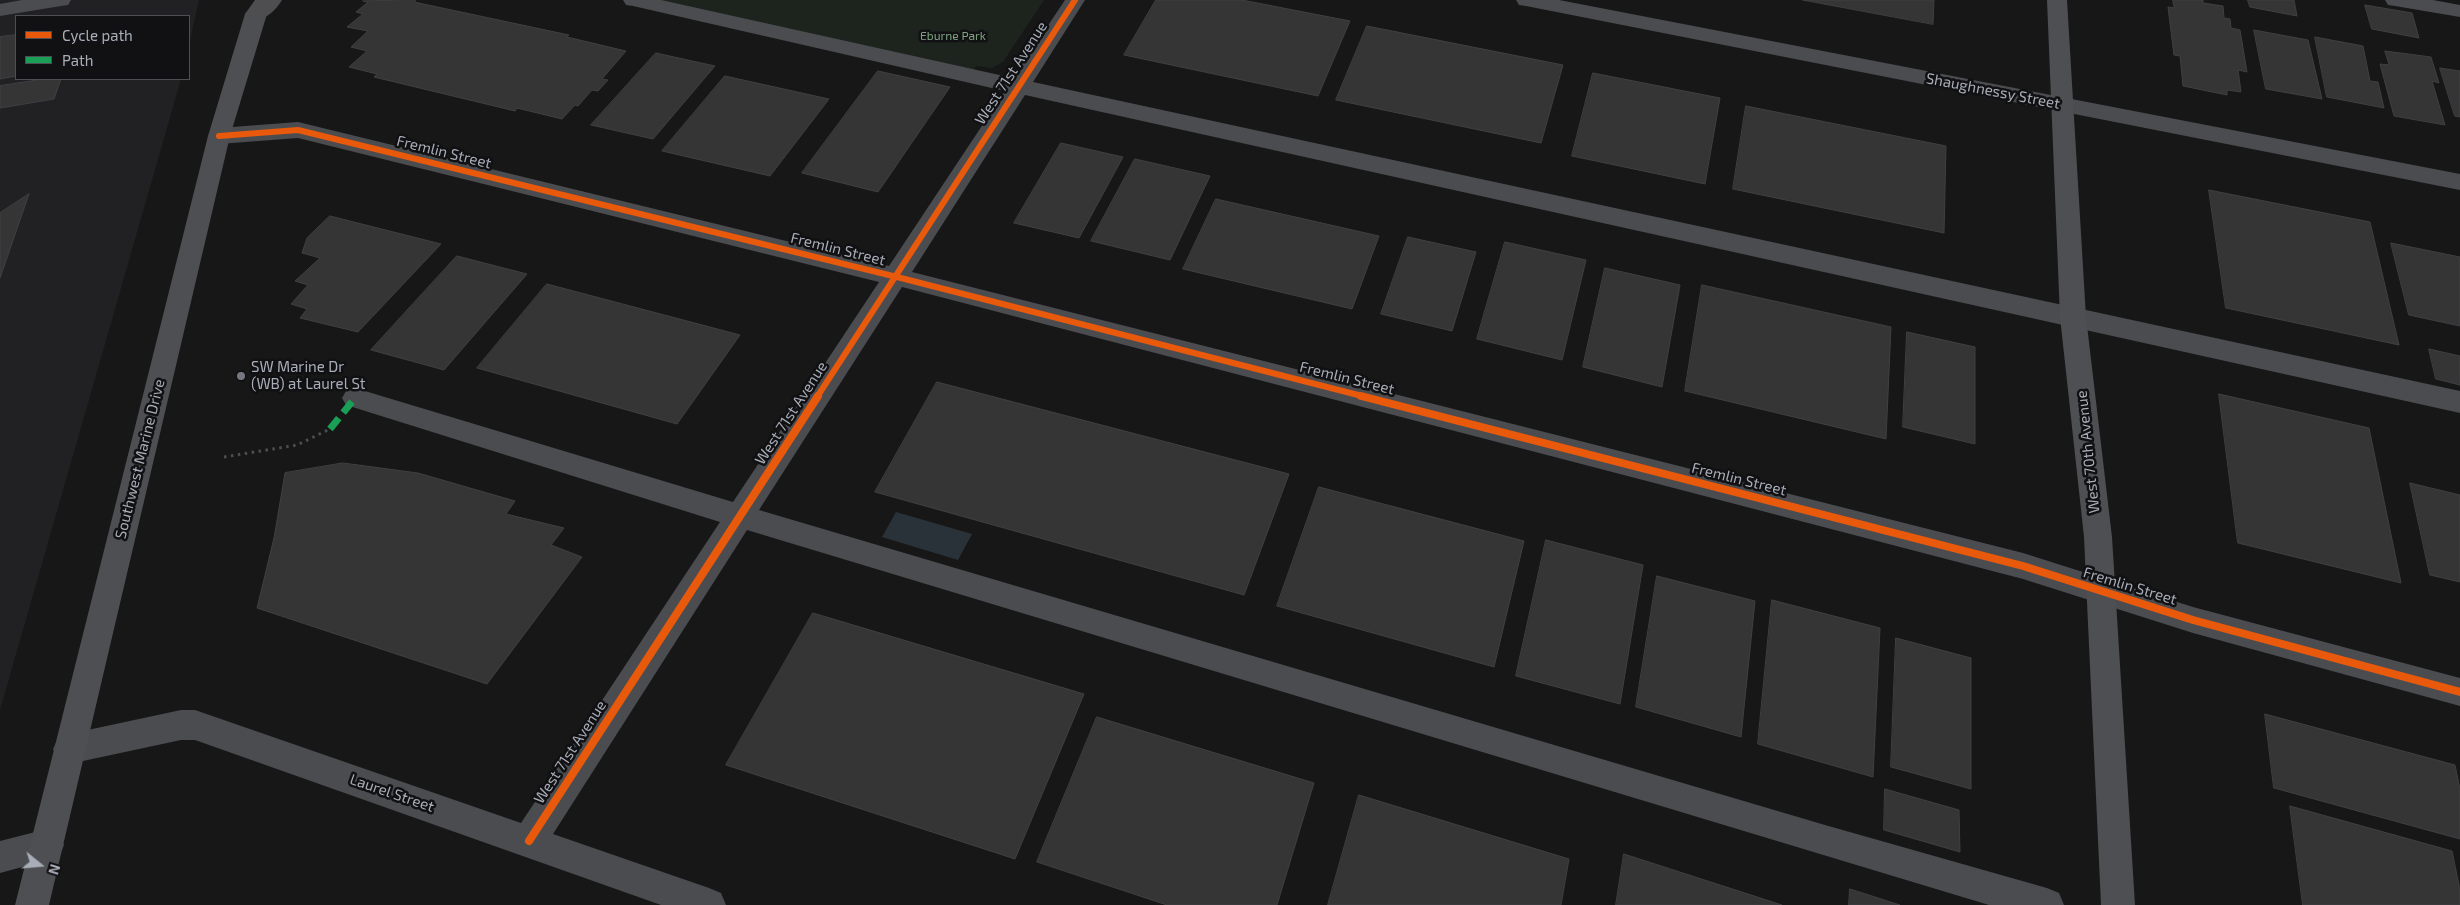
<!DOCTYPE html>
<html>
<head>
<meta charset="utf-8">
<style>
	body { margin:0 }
	#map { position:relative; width:2460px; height:905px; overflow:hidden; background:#171717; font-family:"Exo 2",sans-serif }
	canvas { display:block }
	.legend { position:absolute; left:15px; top:15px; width:175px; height:65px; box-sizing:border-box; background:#111113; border:1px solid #4d4f55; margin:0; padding:6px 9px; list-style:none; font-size:15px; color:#a8adb8 }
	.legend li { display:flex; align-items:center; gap:10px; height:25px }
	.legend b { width:25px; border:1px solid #4d4f55 }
	.north { position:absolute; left:15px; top:840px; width:50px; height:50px; -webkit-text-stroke:4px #111113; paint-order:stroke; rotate:107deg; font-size:14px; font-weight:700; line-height:20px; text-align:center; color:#a8adb8 }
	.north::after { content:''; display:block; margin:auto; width:18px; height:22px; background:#a8adb8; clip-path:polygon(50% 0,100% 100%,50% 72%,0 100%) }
</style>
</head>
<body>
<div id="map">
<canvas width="2460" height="905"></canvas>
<ul class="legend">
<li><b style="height:6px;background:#e8590c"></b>Cycle path</li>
<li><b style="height:6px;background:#1a9f57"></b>Path</li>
</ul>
<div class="north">N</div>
</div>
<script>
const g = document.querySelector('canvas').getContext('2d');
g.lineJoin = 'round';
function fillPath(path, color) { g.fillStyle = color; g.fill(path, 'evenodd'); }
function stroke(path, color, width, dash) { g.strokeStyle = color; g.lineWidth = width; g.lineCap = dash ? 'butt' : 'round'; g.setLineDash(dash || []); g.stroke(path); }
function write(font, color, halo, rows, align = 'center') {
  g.font = font + ' "Exo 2",sans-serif'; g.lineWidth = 5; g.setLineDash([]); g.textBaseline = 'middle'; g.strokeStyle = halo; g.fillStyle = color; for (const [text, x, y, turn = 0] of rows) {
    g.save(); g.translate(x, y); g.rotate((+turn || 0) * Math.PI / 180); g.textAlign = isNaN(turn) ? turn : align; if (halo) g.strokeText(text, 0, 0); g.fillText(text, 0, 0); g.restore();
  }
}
fillPath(new Path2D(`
	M0,0H199L189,45V16H16V79H181L0,710Z`), '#212123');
fillPath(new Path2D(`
	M633,0H1044L1003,62L992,68L976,66L970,77Z`), '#1d241e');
fillPath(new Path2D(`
	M896,512L972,534L958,560L882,537Z`), '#2a3239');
const building = new Path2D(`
	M416,0L414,2L569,35L567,37L626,51L602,79L608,80L598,91L592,90L578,106L575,105L562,119L517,108L515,111L374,77L377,74L349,67L367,51L351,47L368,31L347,27L363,14L356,12L368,2L363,1Z
	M1156,0H1242L1350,21L1318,96L1124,55Z
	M1803,0H1934L1933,24Z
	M2173,0H2203V3L2223,6L2224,18L2230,19L2231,28L2240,30L2247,72L2238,70L2241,92L2227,90V95L2183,86L2180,56L2174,55L2168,7L2174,8Z
	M2248,0H2294L2297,16L2250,7Z
	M2365,5L2412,13L2419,38L2372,29Z
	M1367,26L1563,65L1541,143L1336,100Z
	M2254,30L2308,40L2322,99L2266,89Z
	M16,35V76L0,79V37Z
	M2315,37L2363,46L2370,81L2378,82L2384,108L2327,97Z
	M2385,51L2431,57L2439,83L2432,81L2445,125L2394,116L2380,64L2389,65Z
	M656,53L715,66L653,139L591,125Z
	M2440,68L2460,71V117L2455,116Z
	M878,71L950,87L878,192L802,173Z
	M1593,73L1720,98L1705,184L1572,156Z
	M725,76L829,99L770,176L662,151Z
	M44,79H61L54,99L0,108V86Z
	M1746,106L1946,146L1944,233L1733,189Z
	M1061,143L1123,157L1079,238L1014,223Z
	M1135,159L1210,176L1170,260L1091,241Z
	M2209,190L2370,222L2399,345L2226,308Z
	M29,194L0,278V213Z
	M1216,199L1379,236L1352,309L1183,269Z
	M330,216L441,244L358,332L300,318L307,309L291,304L308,285L295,281L320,258L302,253L307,238Z
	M1408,237L1476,252L1452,331L1381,314Z
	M1505,242L1586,260L1562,360L1477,339Z
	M2391,243L2460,257V326L2409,315Z
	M457,256L527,274L444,370L371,350Z
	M1605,268L1680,285L1662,387L1583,367Z
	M547,284L740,335L677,424L477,368Z
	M1702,285L1891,327L1886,439L1685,391Z
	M1907,332L1975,347V444L1903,427Z
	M2429,349L2460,356V385L2436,379Z
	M937,382L1289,474L1244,595L875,492Z
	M2219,394L2369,428L2401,583L2238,543Z
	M343,463L418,473L515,501L506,514L564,528L551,545L582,557L487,684L257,608L274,538L285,473Z
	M2410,483L2460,495V582L2430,575Z
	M1319,487L1524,541L1494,667L1277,606Z
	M1546,540L1643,565L1620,704L1516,676Z
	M1657,576L1755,601L1741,737L1636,707Z
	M1772,600L1880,628L1873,777L1758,744Z
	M813,613L1084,694L1015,859L726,765Z
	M1896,638L1971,658V789L1891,767Z
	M2265,714L2455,765L2460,789V839L2274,788Z
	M1097,717L1314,783L1277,905H1167L1037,862Z
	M1885,789L1959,810L1960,852L1884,830Z
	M1359,795L1569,859L1561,905H1328Z
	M2290,806L2452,851L2460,890V905H2303Z
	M1624,854L1782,905H1616Z
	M1850,889L1900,905H1849Z`);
fillPath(building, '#353536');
stroke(building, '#3f4043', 1);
stroke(new Path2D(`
	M224,457L297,445L330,429`), '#4d4e52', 3, [2.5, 4.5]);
fillPath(new Path2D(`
	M22,0H71L68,5L61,6L0,16V4Z
	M623,0H661L1013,78L1065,0H1085L1033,82L2460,391V413L1025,95L912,272L2023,553L2193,607L2460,678V706L2193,633L2023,579L902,287L759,510L1825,825L2047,888L2059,893L2064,905H1989L747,530L553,834L709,888L721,893L726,905H661L195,740H181L69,764L58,760L53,749L58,738L69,734L181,710H195L521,823L720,522L346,405L342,398L346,391L355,388L733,502L879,282L298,138L219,144L211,141L208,136L211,131L219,128L298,122L889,266L1005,91L633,6L626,5Z
	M1516,0H1559L2460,174V190L1526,6L1519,5Z
	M2385,0H2433L2460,5V17L2395,6L2388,5Z
	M47,829L59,833L64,845L59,857L0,873V841Z`), '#4b4c50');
fillPath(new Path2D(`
	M255,0H275L267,14L230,136L49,905H15L208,136L245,14Z
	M2047,0H2067L2086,317L2112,537L2135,905H2101L2084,537L2060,317Z`), '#4d4f52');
fillPath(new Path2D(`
	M259,0H282C275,12 263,22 249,19L245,14Z`), '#4e4e51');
stroke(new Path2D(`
	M330,429L355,398`), '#1a9f57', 7, [14, 7]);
stroke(new Path2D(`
	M219,136L298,130L897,277L1366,397
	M817,397L1075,0`), '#e8590c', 6);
stroke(new Path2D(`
	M1361,396L2023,566L2193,620L2460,692
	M529,841L818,396`), '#e8590c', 8);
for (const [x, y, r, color] of [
	[241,376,5,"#757880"]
]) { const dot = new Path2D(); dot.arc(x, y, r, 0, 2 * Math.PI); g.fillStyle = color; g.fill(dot); stroke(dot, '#111113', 2); }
write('12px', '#7fa381', '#111113', [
	["Eburne Park",953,36]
]);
write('15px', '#a8adb8', '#111113', [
	["West 71st Avenue",1011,73,-57],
	["Shaughnessy Street",1993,91,11],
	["Fremlin Street",444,152,14],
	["Fremlin Street",838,249,14],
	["Fremlin Street",1347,378,14],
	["West 71st Avenue",791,413,-57],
	["West 70th Avenue",2088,452,-96],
	["Southwest Marine Drive",140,459,-76],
	["Fremlin Street",1739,479,14],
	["Fremlin Street",2130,586,17],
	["West 71st Avenue",570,752,-57],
	["Laurel Street",392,793,19]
]);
write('15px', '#a8adb8', '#111113', [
	["SW Marine Dr",251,367],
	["(WB) at Laurel St",251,384]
], 'left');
</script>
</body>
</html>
